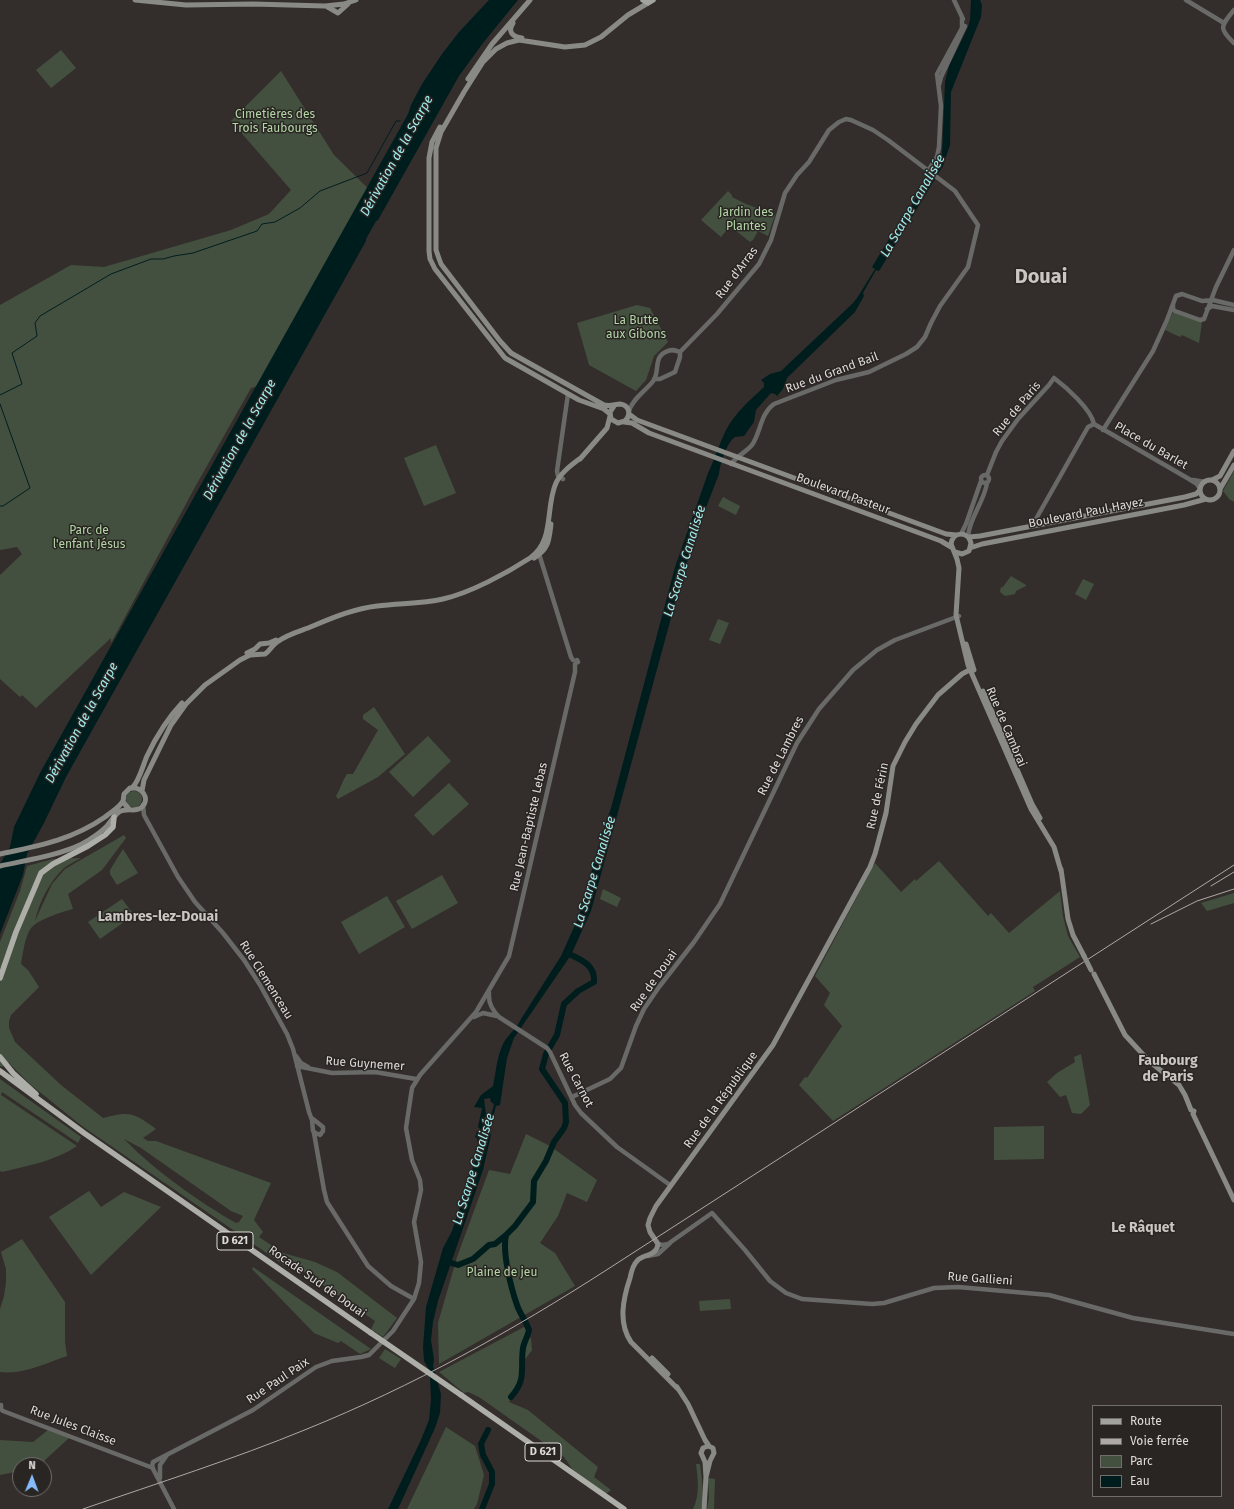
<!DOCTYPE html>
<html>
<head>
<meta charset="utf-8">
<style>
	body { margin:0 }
	#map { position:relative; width:1234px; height:1509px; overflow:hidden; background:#332e2b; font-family:"Fira Sans",sans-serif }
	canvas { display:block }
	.legend { position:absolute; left:1092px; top:1405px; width:130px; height:92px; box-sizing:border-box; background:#292522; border:1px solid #716d6b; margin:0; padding:5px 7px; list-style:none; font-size:12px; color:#dedad8 }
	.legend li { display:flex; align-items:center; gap:8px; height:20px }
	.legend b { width:20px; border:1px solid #716d6b }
	.north { position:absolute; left:12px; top:1457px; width:40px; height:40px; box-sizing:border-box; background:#292522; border:1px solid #716d6b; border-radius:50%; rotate:1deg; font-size:11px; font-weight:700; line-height:16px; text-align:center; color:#dedad8 }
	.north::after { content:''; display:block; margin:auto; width:14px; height:18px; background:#86bbfb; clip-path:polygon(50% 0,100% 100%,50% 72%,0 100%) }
</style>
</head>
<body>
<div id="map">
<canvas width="1234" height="1509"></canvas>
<ul class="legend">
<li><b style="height:5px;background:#a2a39e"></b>Route</li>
<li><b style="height:5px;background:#aea9a7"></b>Voie ferrée</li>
<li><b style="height:11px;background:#44503f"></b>Parc</li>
<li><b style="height:11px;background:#001d1e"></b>Eau</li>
</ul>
<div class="north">N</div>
</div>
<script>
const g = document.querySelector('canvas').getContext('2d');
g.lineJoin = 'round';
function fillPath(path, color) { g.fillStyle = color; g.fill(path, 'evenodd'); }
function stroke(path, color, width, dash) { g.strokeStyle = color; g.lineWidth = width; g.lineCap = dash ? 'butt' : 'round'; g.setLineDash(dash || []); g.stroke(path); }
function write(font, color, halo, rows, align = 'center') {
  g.font = font + ' "Fira Sans",sans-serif'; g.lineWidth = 3; g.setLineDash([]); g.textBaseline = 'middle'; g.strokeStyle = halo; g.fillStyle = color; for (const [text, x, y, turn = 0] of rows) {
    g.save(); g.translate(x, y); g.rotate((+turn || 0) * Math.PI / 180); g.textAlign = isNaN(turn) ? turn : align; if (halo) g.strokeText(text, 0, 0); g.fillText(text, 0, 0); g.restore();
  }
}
fillPath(new Path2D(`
	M61,50L76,68L51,88L36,70Z
	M281,71L334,155L382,202L282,379L251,388L195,487L111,643V638L36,708L22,695L20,697L0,679V575L22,554L17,547L0,550V305L71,265L104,267L231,230L269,214L291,190L231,121Z
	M728,191L732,195V197L746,204L775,215L768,236L758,231L753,240L750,242L730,226L721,237L701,220Z
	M637,305L650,308L668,342L654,356L646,380L636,391L589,365L577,323Z
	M1173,312L1202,322L1199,343L1182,335L1180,337L1165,330Z
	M436,445L456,493L424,506L404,458Z
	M1234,471V502L1229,499L1223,491Z
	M723,497L740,506L736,515L718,506Z
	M1011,576L1026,585V586L1016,591L1015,594L1005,596L1000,592L1001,586L1002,588Z
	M1083,579L1094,584L1086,600L1075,594Z
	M718,619L729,623L720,644L709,640Z
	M374,707L405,754L378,777L338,799L336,796C341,788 342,781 347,774H353L378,730L363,719V715Z
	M428,736L451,761L413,797L389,772Z
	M449,783L469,804L433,836L414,815Z
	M126 799a8 8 0 1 1 16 0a8 8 0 1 1-16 0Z
	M124,835L126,838L102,870L68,894L73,909C62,912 42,918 33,926C25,933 23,954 21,964L28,970L39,987L11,1015L9,1021V1028L15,1042L61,1085L103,1118C130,1111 133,1112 156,1129L143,1138L148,1141H156L271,1183L254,1220L263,1232L259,1237L283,1253L315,1262L337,1272L397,1318L383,1337L371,1329L375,1321L300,1269L284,1265L82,1126L31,1085L9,1063L2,1067L0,1066V942L20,891L27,866L53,859L81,858C76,861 69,864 64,868C50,881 39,902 35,921L52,884L65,869ZM124,1139L141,1148L231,1211L243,1216L239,1222L236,1223C199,1202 154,1170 124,1139Z
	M123,849L138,873L117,885L110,874V870Z
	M939,861L988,916L991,913L1009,933L1060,891L1063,916L1068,936L1080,957L1033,987L1035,991L833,1121L799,1085L805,1077L807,1078L842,1026L824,1005L830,993L815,976L875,863L901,892L915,879L916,881Z
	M442,875L458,903L412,929L396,901Z
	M603,889L621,898L617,907L600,899Z
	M1234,893V903L1207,911L1201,903Z
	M387,896L405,927L359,954L341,922Z
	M122,899L134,915L100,939L88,922Z
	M1081,1054L1090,1105L1081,1114L1072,1113L1066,1095L1060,1097L1047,1082L1057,1073L1075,1062L1074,1057Z
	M0,1079L81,1137L78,1143L2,1092L1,1095L77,1146C55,1161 27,1166 2,1172L0,1171Z
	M1044,1126V1159L994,1160V1127Z
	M526,1134L550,1146L597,1180L587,1202L567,1193L558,1216L540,1243L555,1253L575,1286L439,1364L438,1323L457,1257L489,1170L510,1174Z
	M89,1191L101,1207L124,1192L161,1207L91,1275L49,1217Z
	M22,1239L65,1302V1342L67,1356C46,1363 23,1375 0,1372V1309L4,1296L6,1283V1269L1,1252Z
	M253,1267L371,1349L360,1354L341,1341L338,1343L314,1333L252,1269Z
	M730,1299L731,1309L700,1311L699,1301Z
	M524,1327L531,1339L532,1350L523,1362V1381L509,1402L528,1410L598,1467L594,1477L611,1490L606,1494L573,1470L564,1457L479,1397L468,1392L464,1393L439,1372Z
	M385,1349L401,1359L395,1368L379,1358Z
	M446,1427L475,1446L484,1475L477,1504L474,1509H407Z
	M48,1430L69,1438L45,1460L43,1465H20V1471L0,1475V1440L33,1442Z
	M696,1464H700C702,1479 704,1494 701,1509H693C700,1495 698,1479 696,1464Z
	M708,1478L715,1479L714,1509H707L709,1497Z`), '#44503f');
fillPath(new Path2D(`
	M489,0H518L483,43L459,76L378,220L376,221L366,239V241L66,777L44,823L27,854L23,875L0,934V864L10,847L14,827L40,773L408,114L411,105L422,84L442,54L459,32Z
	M971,0H980L982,5L981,17L951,92L950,145L943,166L906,227L901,223L942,154L945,82L949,66L968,27L970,20Z
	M895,229L902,234L879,271L876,270L863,293L864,296L855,312L787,378L783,389L777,396L775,394L771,393L756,410L754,422L744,436L735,437C727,442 720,464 719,474L702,518L683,574L591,911L571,955L514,1038L507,1058L500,1105L496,1106L489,1132L491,1135L483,1170L438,1301L433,1322L431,1340L434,1359L433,1366L441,1394L440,1413L435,1428L398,1509H388L420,1442L429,1420L431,1399L430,1378L429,1370L424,1361L423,1347L426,1307L443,1248L452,1231L474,1164L478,1144L477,1138L475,1137L477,1131L479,1132L480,1129L478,1127L482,1108L474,1107L481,1095L493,1086C496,1071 497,1055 504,1042C509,1034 517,1028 521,1019L561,956L579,916L602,834L611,808L675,567L708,473C715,459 719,444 726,430C735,413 750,400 764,387V383L761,380L770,374L781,371L852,304L857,298L875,269L872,267ZM490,1098L491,1102L494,1104L487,1131L482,1133L486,1114L484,1099Z`), '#001d1e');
stroke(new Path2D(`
	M0,395L22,384L12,353L37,336L35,323L40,316L111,274L151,259H163L174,256L193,253L257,231L262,224L275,222L300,208L320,191L367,173L396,121H400
	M0,404L30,488L3,506H0`), '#001d1e', 1);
stroke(new Path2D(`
	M894,238L906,219
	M506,1235C502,1252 511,1288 517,1305C520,1314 526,1321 529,1330C528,1336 524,1342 523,1348C520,1370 527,1379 511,1397
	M445,1261L458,1265L473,1259L489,1245L495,1244L506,1235L515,1226L533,1202L534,1181L546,1161L554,1142L564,1128L566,1122L565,1103L542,1069L546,1054L557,1035L564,1004L578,991L594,982C595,964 581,960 567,953
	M482,1509L492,1484V1472L483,1455L481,1444L488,1430`), '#001d1e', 6);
stroke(new Path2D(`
	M954,0L963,19
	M1186,0L1224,23
	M1234,10C1221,26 1218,28 1234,43
	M939,85L941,77L965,26
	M928,171L937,157L939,147L941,106L937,74L962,28V18
	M1173,305V309L1175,311L1200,320L1204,319L1216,287L1234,250
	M1207,309L1212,306L1234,310
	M680,352L717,314L759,264L771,240L785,193L797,175L809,162L829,130L839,122L846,119L851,120L873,130L888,140L955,191L978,225L968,267L940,306L931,323L925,337L917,347L906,354L869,372L836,380L774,404C760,414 761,432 752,445C746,452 737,456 731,464
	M654,379H660L675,372L680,357V352
	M629,411C633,398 646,391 654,380C660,369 653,356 668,351C672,349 675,350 680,352
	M1094,424L1189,479L1197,484L1200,489
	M1103,430L1153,351L1167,320L1176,296L1182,294L1202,301L1213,300L1234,305
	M981 479a4 4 0 1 1 8 0a4 4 0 1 1-8 0Z
	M987,475L996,452L1002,441L1018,419L1049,385L1054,378C1066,387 1091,409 1094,424
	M563,479L558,476L557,471L568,394
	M1193,480L1205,482
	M1032,526L1088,427L1094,424
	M961,534L966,524L981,481
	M968,536C970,517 984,502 987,483
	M537,552L540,557L571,657L573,660
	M143,805L144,815L178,877L195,902L223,933L244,960L260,985L287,1034L293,1049L309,1112L312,1120L313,1131L317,1134H321
	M489,993C488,1003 492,1010 499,1017L547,1048L550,1052L575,1105L581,1113L617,1147L670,1185
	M474,1017L483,1013L497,1016
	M296,1056L301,1063L308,1067
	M297,1066L332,1073L375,1072L416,1079
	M572,1097L610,1079L621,1068L636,1026L644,1009L659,987L694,942L720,904L797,743L819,709L853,670L877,650L895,640L959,616
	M313,1119L323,1127V1131L320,1135
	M314,1133L324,1190L327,1202L368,1266L391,1286L414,1299
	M658,1244L663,1245L668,1244L712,1213L745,1250L770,1281L786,1293L802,1299L872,1304L884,1303L934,1288L958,1287L1049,1295L1133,1318L1234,1334
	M648,1256L658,1254L670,1243
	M1,1405V1409L3,1411L153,1468
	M160,1478V1465L167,1455
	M174,1509L152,1467L153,1462L253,1410L316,1367L332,1361L361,1357L369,1355L393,1331L414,1299L419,1283L421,1262L414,1222L421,1190L420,1180L412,1160L406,1128L412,1088L420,1075L476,1012L509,956L575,672V664L578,662L577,660`), '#696a67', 4.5);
stroke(new Path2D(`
	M135,0L186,5L253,4L325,6L344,4L356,0
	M326,6L338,13L348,4
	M513,23C507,32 513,37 522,38
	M468,79L492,44L530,0
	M440,127L432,142L429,158V251L430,259L435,269L505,358L579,400L604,409L610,414
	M614,406L610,412L611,419L618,423L625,421C631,416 630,405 620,404C615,404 611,407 604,405L511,353L500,341L441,264L436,250V148L441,132L464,92L483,62L496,49L507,43L519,40L565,47L585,45L601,37L628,15L648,3
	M629,414L637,420L946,534L956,535
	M624,422L632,423L649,433L941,541L951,547
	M580,459L607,428L610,416
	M1212,480L1220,476L1234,451
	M1200 490a10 10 0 1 1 20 0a10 10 0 1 1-20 0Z
	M1220,489L1234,465
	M969,537L980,536L1185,497L1196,494L1200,490
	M970,548L982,544L1184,505L1206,499
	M955,552L962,554L969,551L971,543C968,531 953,531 951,544L957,559L959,568L956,615L968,665L1031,809L1054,847L1061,871
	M534,558C549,549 549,540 551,524
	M966,644L974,670
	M247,653L255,649L260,644L269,643L276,640
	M983,691L1032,804L1040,818
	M132,788C139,782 143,765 147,756C156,737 167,719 182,703
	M142,791L144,780L171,725L186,704L205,685L240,660L250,655L265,654C270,651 272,645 277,642C286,635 297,632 308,628C330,619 352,609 377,606C399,603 421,604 443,599C470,593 507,573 530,558C555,541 545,507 556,483C561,472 573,464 582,457
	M0,854C38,846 72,840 105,817C111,812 119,808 123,801
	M0,866C27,860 57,856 82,844C91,839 100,833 107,826C111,821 114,816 119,812C127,807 136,813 142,807C151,798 141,786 130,788L124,794L123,802L129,809
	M1061,869L1068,919L1073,935L1084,956
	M1094,974L1125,1035L1149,1061L1179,1085L1185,1095L1191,1110L1194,1111L1193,1114L1234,1200
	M652,1358L668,1374
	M677,1387L688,1404L705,1440L709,1446
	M678,1389L631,1342C618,1323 623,1299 630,1278C631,1273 633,1265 637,1261C643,1254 653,1257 657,1248L658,1244L650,1232L648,1225L650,1218L656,1206L773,1045L870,867L875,854L886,813L893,766L905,742L916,724L938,695L962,674L973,668
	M704,1509L706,1477L710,1461L714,1453L713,1448L708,1446L703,1448L701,1453L705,1462L706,1477`), '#898a86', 5);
stroke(new Path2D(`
	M643,0L648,3L653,0`), '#a2a39e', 5.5);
stroke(new Path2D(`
	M0,978L16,932L41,873L53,864L88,846L105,835L113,827L114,817
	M0,1057L13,1073L36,1094
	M0,1071L84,1133L371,1333
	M461,1395L624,1509`), '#aeaea9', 5.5);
stroke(new Path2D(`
	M1211,886L1234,872
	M1151,924L1197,901L1234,889
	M83,1509C158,1483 234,1459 307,1429C413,1386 512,1331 608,1269L1234,865`), '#aea9a7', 1);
stroke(new Path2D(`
	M1084,956L1091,970`), '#898a86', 5);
stroke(new Path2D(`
	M371,1333L461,1395`), '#aeaea9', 5.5);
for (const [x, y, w] of [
	[235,1241,36],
	[543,1452,36]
]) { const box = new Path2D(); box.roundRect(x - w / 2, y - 9, w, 18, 3); g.fillStyle = '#292522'; g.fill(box); stroke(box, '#dedad8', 1); }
write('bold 11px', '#dedad8', null, [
	["D 621",235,1241],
	["D 621",543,1452]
]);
write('12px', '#b3d6a6', '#292522', [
	["Cimetières des",275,115],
	["Trois Faubourgs",275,129],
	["Jardin des",746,213],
	["Plantes",746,227],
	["La Butte",636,321],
	["aux Gibons",636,335],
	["Parc de",89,531],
	["l'enfant Jésus",89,545],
	["Plaine de jeu",502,1273]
]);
write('12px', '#dedad8', '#292522', [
	["Rue d'Arras",737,273,-53],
	["Rue du Grand Bail",832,373,-20],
	["Rue de Paris",1017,409,-50],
	["Place du Barlet",1151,446,30],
	["Boulevard Pasteur",843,494,20],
	["Boulevard Paul Hayez",1086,513,-11],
	["Rue de Cambrai",1006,727,67],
	["Rue de Lambres",781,756,-63],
	["Rue de Férin",878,796,-78],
	["Rue Jean-Baptiste Lebas",529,827,-77],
	["Rue Clemenceau",266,980,58],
	["Rue de Douai",654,981,-55],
	["Rue Guynemer",365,1064,4],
	["Rue Carnot",576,1080,62],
	["Rue de la République",721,1100,-54],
	["Rue Gallieni",980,1279,4],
	["Rocade Sud de Douai",317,1282,35],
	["Rue Paul Paix",278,1381,-34],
	["Rue Jules Claisse",73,1426,21]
]);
write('italic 13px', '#9fecee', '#292522', [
	["Dérivation de la Scarpe",397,156,-61],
	["La Scarpe Canalisée",913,206,-60],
	["Dérivation de la Scarpe",240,440,-61],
	["La Scarpe Canalisée",685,561,-73],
	["Dérivation de la Scarpe",82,723,-61],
	["La Scarpe Canalisée",595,872,-73],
	["La Scarpe Canalisée",474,1169,-73]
]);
write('bold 14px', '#ccc6c2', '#292522', [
	["Lambres-lez-Douai",158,917],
	["Faubourg",1168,1061],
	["de Paris",1168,1077],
	["Le Râquet",1143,1228]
]);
write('bold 20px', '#ccc6c2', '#292522', [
	["Douai",1041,277]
]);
</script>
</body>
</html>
